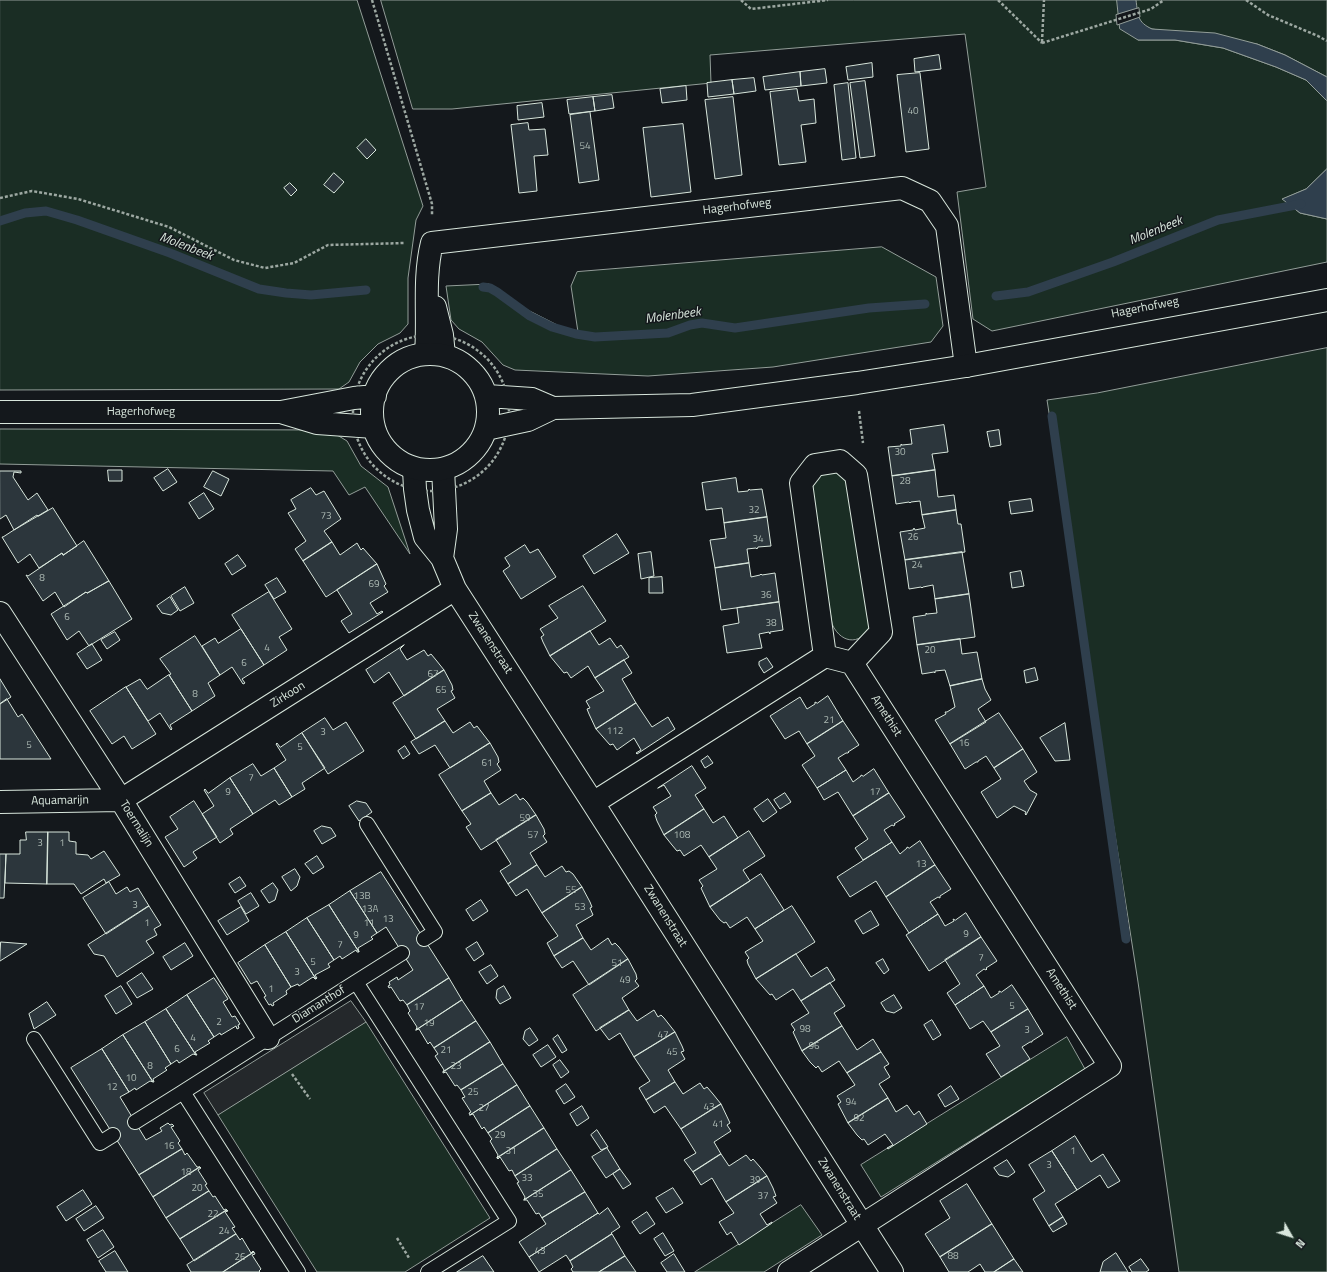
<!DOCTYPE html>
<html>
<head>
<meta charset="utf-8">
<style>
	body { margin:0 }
	#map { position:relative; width:1327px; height:1272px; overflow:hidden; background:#14181c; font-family:"Titillium Web",sans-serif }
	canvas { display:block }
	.north { position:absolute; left:1271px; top:1216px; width:40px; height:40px; -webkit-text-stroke:3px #14181c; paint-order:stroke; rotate:129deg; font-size:11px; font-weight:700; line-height:16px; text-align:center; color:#d8e6dc }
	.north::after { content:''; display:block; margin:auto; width:14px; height:18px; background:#d8e6dc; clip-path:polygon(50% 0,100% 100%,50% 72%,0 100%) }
</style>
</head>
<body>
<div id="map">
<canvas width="1327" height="1272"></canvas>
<div class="north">N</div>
</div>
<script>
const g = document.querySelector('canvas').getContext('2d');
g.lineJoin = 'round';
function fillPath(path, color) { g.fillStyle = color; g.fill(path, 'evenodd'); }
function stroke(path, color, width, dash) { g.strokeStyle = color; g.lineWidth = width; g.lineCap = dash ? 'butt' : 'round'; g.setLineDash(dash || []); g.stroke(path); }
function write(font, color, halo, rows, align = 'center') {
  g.font = font + ' "Titillium Web",sans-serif'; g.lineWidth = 3; g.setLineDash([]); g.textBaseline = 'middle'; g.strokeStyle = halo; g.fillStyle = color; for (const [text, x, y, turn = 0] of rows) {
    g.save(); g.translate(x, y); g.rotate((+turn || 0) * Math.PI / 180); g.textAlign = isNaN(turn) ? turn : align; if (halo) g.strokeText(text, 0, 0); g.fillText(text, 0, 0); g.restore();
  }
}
const green = new Path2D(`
	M0,0H357L423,206L416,220L408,278V324L400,333L378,344L360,362L349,382L339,389L0,390Z
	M381,0H1327V77L1285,55L1257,44L1152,29L1144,26L1138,18V40H1175L1223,48L1276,67L1306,80L1327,101V169L1306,189L1283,199L1300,213L1327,219V262L992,331L973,319L957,192L986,187L965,34L710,55L711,83L452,109H413Z
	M882,247L936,277L943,326L931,342L773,367L648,376L515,370L503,365L482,342L459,329L451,320L446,286L489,284L516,304L565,329L578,332L571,286L577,272Z
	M1327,348V1272H1179L1138,982L1047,400L1097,393Z
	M0,429L329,430L347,441L361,466L388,487L410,554L365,487L349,495L333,471L0,464Z
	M830,471L839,473L846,478L872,622C864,645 842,646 832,624L812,496C811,483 818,475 830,471Z
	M366,1022L490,1218L405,1272H317L218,1115Z
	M1067,1037L1085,1069L881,1197L861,1165Z
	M801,1205L822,1235L764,1272H695Z`);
fillPath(green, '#1a2d24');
stroke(green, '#939e99', 1);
const parking = new Path2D(`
	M351,1001L366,1022L218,1115L204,1093Z`);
fillPath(parking, '#24282b');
stroke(parking, '#939e99', 1);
const water = new Path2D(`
	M1117,0H1136C1138,15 1137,22 1152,29L1215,33L1257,44L1285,55L1327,77V101L1306,80L1276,67L1223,48L1175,40H1138L1120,29Z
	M1327,169V219L1300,213L1282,199L1306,189Z`);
fillPath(water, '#2f3f4d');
stroke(water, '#939e99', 1);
const pier = new Path2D(`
	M1139,8L1140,17L1117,25L1116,15Z`);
fillPath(pier, '#14181c');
stroke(pier, '#939e99', 1);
stroke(new Path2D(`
	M0,221L25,213L46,211L77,220L170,253L259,289L286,293L311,295L366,290
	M483,287L490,288L497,292L530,316L552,327L576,334L595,337L668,333L690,325L702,323L735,328L869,308L925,304
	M996,296L1028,292L1113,262L1218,220L1301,204
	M1052,416L1126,939`), '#2f3f4d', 9);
const building = new Path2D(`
	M939,55L941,69L915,72L914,59Z
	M872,63L873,77L848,80L846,67Z
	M825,69L827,83L801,86L800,72Z
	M800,72L801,86L765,90L763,77Z
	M920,73L929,149L906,152L897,75Z
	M754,78L756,91L734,94L732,80Z
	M732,80L734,94L708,97L707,83Z
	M865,81L875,156L860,158L850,83Z
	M848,83L856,158L842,160L834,85Z
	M686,86L687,100L662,103L660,89Z
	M797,89L799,101L814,99L816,123L801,125L806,162L779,165L770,92Z
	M612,95L614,108L595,111L593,97Z
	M593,97L595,111L569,114L567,100Z
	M733,97L742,175L715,179L705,100Z
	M542,103L544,117L518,120L517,106Z
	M590,112L599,180L579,183L570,115Z
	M528,123L529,130L545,129L548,155L534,156L537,191L519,193L511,125Z
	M683,124L691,192L651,197L643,128Z
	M366,139L376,150L367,159L357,148Z
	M334,173L344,182L334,193L324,185Z
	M290,183L297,190L291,196L284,188Z
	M944,425L948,452L932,454L935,470L892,476L888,447L901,446V444L902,445L912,444L910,430Z
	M999,430L1001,445L990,447L987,432Z
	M168,469L177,482L163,491L154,478Z
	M108,470H122V481H109Z
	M935,470L938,497L954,495L956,510L922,515L920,501L911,502L910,503L909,502L896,504L892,476Z
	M0,471H21V473L14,472L13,477L28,500L37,493L48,510L14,530L6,515L0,519Z
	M213,471L229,479L221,496L204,487Z
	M736,478L738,492L748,491L749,489L750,490L762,489L767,517L724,523L722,508L706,510L702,483Z
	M311,488L316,495L324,491L341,519L324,531L332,542L303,561L295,549L306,541L288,513L296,509L291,500Z
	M204,493L214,509L199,519L189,503Z
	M1031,499L1033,511L1011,514L1009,502Z
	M53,508L77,546L63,555L62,553L39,568L30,554L18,563L2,537H3L37,515L38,516Z
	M956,510L958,524H961L965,552L905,560L900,532L913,530L914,528L915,530L925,528L922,515Z
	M767,517L771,546L758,547L757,549L756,548L747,549L749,563L715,568L710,540L726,538L724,523Z
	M617,534L629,553L594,574L583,556Z
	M84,541L109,581L87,593L86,592L64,607L55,592L43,601L26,575L28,576L62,553L63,555Z
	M332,542L340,555L357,543L361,550L363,548L377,564L326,597L303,561Z
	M525,545L530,553L538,549L556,577L521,599L503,571L510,566L505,558Z
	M651,552L654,576L641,579L638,554Z
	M962,552L969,594L935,599L933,585L923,587L922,588L921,587L909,589L905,560Z
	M238,555L246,566L232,575L225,564Z
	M749,563L751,577L760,575L761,574L762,575L775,573L779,602L721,610L715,568Z
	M377,564L386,584L384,586L388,592L370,603L377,614L382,611L383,612L349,633L341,621L352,614L337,590Z
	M1021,571L1024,586L1012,588L1010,573Z
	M662,577L663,593H649V578Z
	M277,578L286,592L274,599L265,585Z
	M109,581L132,619L89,646L79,631L67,640L51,614L86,592L87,593Z
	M583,586L606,621L550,656L543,642L541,637L544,635L540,629L558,618L549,606Z
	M185,587L194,603L180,611L171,596Z
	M269,592L292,629L279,637L287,650L264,665L232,615Z
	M969,594L975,637L917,645L913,617L926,615V613L927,614L937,613L935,599Z
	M170,597L178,610L171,615L162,613L157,606Z
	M779,602L783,630L770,632V634L769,632L759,634L762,648L727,653L723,626L739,623L737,608Z
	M241,629L264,665L242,679L245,683L243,684L232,667L220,675L202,646L215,638L218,643Z
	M590,631L599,645L610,638L617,648L621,645L629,657L595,678L588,666L571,678L567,672L564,673L550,656Z
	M115,632L120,640L107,649L101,640Z
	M195,636L220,675L208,683L215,696L192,711L169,675L171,674L160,659Z
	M960,639L962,654L977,652L982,679L950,686L945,670L935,671V673L934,672L922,674L917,645Z
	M92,644L102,660L87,669L77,654Z
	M404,645L400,649L407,660L424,650L428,656L431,654L436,660L444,670L404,696L389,672L374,683L366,670Z
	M767,658L773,667L764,673L759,665V662Z
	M624,660L632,673L622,679L636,703L596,729L589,714L587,709L590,708L586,701L604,691L595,678Z
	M1035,668L1038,680L1026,683L1024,671Z
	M444,670L452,685L453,690L451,691L455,698L437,709L445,721L416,739L393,703Z
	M169,675L192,711L170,725L172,729L171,730L160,713L148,721L126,687L140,679L147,689Z
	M0,679L11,697L0,704Z
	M982,679L985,689L991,700L978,709L986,722L950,744L935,720L946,714L945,712H947L955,707L950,686Z
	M126,687L156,734L132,749L124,736L112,744L90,711Z
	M828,696L843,721L807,744L799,731L785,739L770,716L800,697L807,709L815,704V702L817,703Z
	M7,699L18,717L22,714L51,759H0V704Z
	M636,703L652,727L668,717L675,729L637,754L636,753L641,750L634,738L617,750L613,744L610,745L596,729Z
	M999,713L1023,749L994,768L986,756L978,761V762H976L965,769L950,744Z
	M325,718L333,730L346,722L364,751L328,774L302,733Z
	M445,721L453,733L470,722L474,728L477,726L490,743L450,768L435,745L419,754L411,742Z
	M843,721L859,745L848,752H849L848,753H846L838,758L846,770L817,788L802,765L815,756L807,744Z
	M1065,723L1070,760L1055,761L1040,738Z
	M302,733L325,768L302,783L305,789L292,797L274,768L286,760L276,744L277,743L280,747Z
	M490,743L498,757L499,762L497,764L501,770L484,781L491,793L462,811L439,775Z
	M405,746L410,754L403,759L398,751Z
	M1023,749L1037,772L1024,781L1030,790L1037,794L1026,815L1025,814L1026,812L1014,806L997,818L981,792L1001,779L994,768Z
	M708,756L713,763L705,768L701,761Z
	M253,764L261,776L274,768L292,797L279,805L275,800L253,814L230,778Z
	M692,766L706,788L695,795L704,809L664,835L657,821L655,815L657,813L653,807L671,796L664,785L658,788Z
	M874,769L889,793L853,816L838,792L824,800L817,788L846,770L853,782L861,776V775L863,776Z
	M230,778L253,814L230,829L233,834L220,843L202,814L214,806L204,790L205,789L208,793Z
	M491,793L499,805L516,794L520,800L523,798L527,802L536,815L481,850L466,827L471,824L462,811Z
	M785,793L791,802L780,809L774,800Z
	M889,793L905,817L894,824H895L894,826L892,825L884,830L892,842L863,860L855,848L868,839L853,816Z
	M768,799L777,812L763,822L754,809Z
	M194,801L217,837L193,852L197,858L184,867L165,837L178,829L170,817Z
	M357,801L366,803L372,812L359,821L349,806Z
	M704,809L713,823L724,816L738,838L709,857L701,845L684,856L680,850L677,851L672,845L664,835Z
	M536,815L544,829L545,834L543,836L547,842L530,853L537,865L508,884L500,871L511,864L496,840Z
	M322,826L331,828L336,836L322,844L314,831Z
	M749,831L765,856L743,870L750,881L710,907L701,888L703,886L699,880L717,869L709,857Z
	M26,832H48L47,884L5,883L6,854H20V840H26Z
	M48,832H69V841L76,842V854L88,855L91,859L104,851L120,875L106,883L104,879L81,894L74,884H47Z
	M920,841L935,865L886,897L876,881L850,897L837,877L892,842L900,854L907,848V847L909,848Z
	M0,854H6L4,898H0Z
	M317,856L324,867L313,874L305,864Z
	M537,865L545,877L562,866L566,872L569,871L573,874L582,887L542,913L527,889L516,896L508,884Z
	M935,865L951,889L940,896V898L938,897L930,902L938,914L909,933L886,897Z
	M295,869L300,877L297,886L291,891L282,877Z
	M381,872L449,978L407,1005L403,1000L400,1001L391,987L389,988L388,986L390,985L389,982L397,977L398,980L413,970L386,927L377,933L350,891Z
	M761,874L784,910L755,929L747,917L730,928L726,922L724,923L720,920L710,907Z
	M240,877L246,886L235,893L229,884Z
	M109,882L116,894L127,887L130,892L138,888L149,906L106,934L83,898Z
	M273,883L278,890L275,900L269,903L261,891Z
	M582,887L590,902L592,907L590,908L593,915L576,925L583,938L554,956L547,943L558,936L542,913Z
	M350,891L377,933L371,937L373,939L358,948L359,952L329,905Z
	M251,893L259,906L246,914L238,901Z
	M481,900L488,911L473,921L466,910Z
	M329,905L359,952H357L356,950L342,959L340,956L334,960L307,918Z
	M149,906L161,925L154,929L157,935L146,941L154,953L117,977L104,956L94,954L88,945Z
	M792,906L815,942L756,979L748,964L747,960L749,958L745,952L763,941L755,929Z
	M241,907L249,921L227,935L218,921Z
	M871,911L879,925L863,934L855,921Z
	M966,913L981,937L929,971L906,935L938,914L945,926L954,921L953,919L955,920Z
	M307,918L334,960L328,964L330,967L315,975L317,978L316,979L286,932Z
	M286,932L316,979H315L313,977L299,986L298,984L291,987L265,945Z
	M981,937L997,961L986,968L987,969L986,970L984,969L976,975L984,986L955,1005L947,993L960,984L945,960Z
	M583,938L591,950L608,938L612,945L615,943L619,947L628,959L589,985L573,961L562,968L554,956Z
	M1,942L27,944L0,961Z
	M477,942L484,954L474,961L466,949Z
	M185,943L193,956L171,970L163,957Z
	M265,945L291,987L286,991L287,994L273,1003L274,1005L272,1006L271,1004L269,1005L264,997L266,996L257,981L251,984L238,963Z
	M796,954L811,977L827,967L835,980L801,1001L793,989L776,1000L772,994L770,995L756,979Z
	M628,959L636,974L637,979L635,981L639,986L622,998L629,1010L596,1031L573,995Z
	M883,959L889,970L884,974L876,963Z
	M491,965L498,976L487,984L479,972Z
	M142,973L153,989L137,998L127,983Z
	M214,978L228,999L223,1002L232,1017L235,1016L240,1024L238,1025L239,1028L237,1029L236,1026L221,1035L220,1033L214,1037L187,995Z
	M449,978L462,1000L416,1030L417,1027L408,1013L410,1011L407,1005Z
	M830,983L845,1006L834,1013L842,1026L802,1051L793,1032L795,1030L791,1024L809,1013L801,1001Z
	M1012,985L1028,1009L991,1032L983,1021L970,1029L955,1005L984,986L991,998L999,993V991L1001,992Z
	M121,986L132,1004L116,1014L105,996Z
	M504,986L511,998L500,1004L496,998L497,990Z
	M187,995L214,1037L208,1041L210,1043L195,1052L197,1055H196L166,1009Z
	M894,995L902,1008L894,1013L886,1011L881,1003Z
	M462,1000L476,1021L434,1048L430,1042L428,1044L419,1029L416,1030Z
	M47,1002L56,1015L34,1029L29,1014Z
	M166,1009L196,1055L193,1054L179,1063L177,1060L171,1064L145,1022Z
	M1028,1009L1043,1034L1032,1041V1042H1030L1022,1047L1030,1059L1001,1077L986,1054L1000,1046L991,1032Z
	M629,1010L637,1021L654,1010L658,1017L661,1015L664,1018L675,1032L634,1057L620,1033L609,1040L600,1028Z
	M932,1020L941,1035L933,1040L924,1025Z
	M476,1021L490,1042L443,1072L444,1070L435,1056L438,1054L434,1048Z
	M145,1022L171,1064L165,1068L167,1070L153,1079L154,1082H153L123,1035Z
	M842,1026L857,1050L873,1039L881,1052L847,1073L839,1061L822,1072L818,1066L816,1068L810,1062L802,1051Z
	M530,1028L538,1040L529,1046L523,1039L525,1031Z
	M675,1032L682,1046L684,1051L681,1052L685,1059L668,1070L675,1082L646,1100L639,1088L650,1081L634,1057Z
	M123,1035L153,1082L150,1081L136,1090L135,1088L129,1092L102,1049Z
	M558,1035L567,1050L562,1053L553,1039Z
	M490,1042L503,1064L461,1090L457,1085L455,1086L446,1072L443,1073V1072Z
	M548,1045L556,1057L541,1067L533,1055Z
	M102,1049L129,1092L120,1097L146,1140L162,1131L160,1128L168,1123L170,1125L172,1124L174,1126L171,1127L180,1141L178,1143L182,1149L139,1175L71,1068Z
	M881,1052L889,1064L884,1067L890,1077L879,1084L888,1098L848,1123L838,1104L841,1102L837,1096L855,1085L847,1073Z
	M560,1060L569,1072L561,1078L553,1065Z
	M503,1064L517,1085L470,1115L469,1113L471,1112L462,1098L465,1097L461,1090Z
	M675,1082L683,1094L700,1083L704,1089L707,1087L713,1094L721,1104L681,1129L665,1106L654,1113L646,1100Z
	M566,1084L575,1097L564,1104L556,1091Z
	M517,1085L530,1106L488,1133L484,1127L482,1129L473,1114L470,1115Z
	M951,1086L959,1099L945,1107L938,1095Z
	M888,1098L896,1112L907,1105L914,1115L919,1111L927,1124L888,1149L887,1148L893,1145L885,1134L868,1145L864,1139L862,1140L857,1135L848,1123Z
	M721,1104L730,1123L727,1125L731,1131L714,1142L721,1154L693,1172L684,1160L696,1153L681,1129Z
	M530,1106L544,1128L497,1158L498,1155L490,1141L492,1139L488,1133Z
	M582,1106L589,1118L577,1126L570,1114Z
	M544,1128L557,1149L515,1176L512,1170L509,1171L500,1157L498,1159L497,1158Z
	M597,1130L608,1147L601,1150L591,1135Z
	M1075,1136L1091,1162L1103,1154L1120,1181L1108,1188L1100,1175L1077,1190L1052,1151Z
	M607,1148L620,1169L606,1178L592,1157Z
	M182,1149L185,1155L187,1153L197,1167H200L153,1197L139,1175Z
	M557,1149L571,1170L524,1200L525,1197L517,1183L519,1182L515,1176Z
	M1052,1151L1077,1190L1055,1204L1063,1217L1049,1226L1033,1199L1045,1191L1029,1165Z
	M721,1154L729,1166L746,1155L751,1161L753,1159L760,1167L767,1176L726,1202L712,1178L701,1185L693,1172Z
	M1007,1160L1015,1172L1008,1177L999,1175L994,1168Z
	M200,1167L201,1168L198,1170L207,1184L205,1185L209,1191L166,1218L153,1197Z
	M620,1169L631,1184L623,1189L613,1174Z
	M571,1170L585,1192L542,1218L539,1213L536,1214L527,1200H524Z
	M767,1176L773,1188L776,1196L773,1197L777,1203L760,1214L767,1225L772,1222V1223L739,1245L731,1232L727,1235L719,1222L734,1213L726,1202Z
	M967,1184L992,1224L940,1257L925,1234L950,1218L940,1201Z
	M673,1188L683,1203L666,1213L656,1198Z
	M83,1190L92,1204L66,1221L57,1207Z
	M209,1191L213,1197L215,1196L224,1210L226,1209L227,1210L180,1239L166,1218Z
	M585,1192L598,1213L529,1257L519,1242L546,1224L542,1218Z
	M96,1206L104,1218L84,1231L76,1219Z
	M608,1208L620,1227L611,1233L612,1234L570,1261L566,1255L539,1272L529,1257L598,1213L599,1214Z
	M227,1210L228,1211L225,1212L235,1227L232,1228L236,1234L194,1261L180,1239Z
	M647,1212L655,1224L640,1234L632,1222Z
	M1063,1217L1067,1224L1053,1232L1049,1226Z
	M992,1224L1014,1259L994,1272H985L980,1264L968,1272H949L940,1257Z
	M103,1230L114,1247L98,1258L87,1240Z
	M663,1233L674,1251L665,1256L654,1239Z
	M236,1234L240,1240L242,1238L251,1253L253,1251L254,1252L223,1272H191L187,1265Z
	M612,1234L625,1256L599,1272H573L571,1269L573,1267L570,1261Z
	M115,1251L128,1272H106L99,1261Z
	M254,1252L255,1254L252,1255L261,1269L259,1271L260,1272H223Z
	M1116,1253L1128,1272H1100L1103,1262Z
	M674,1254L685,1272H667L661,1263Z
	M483,1256L494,1272H457Z
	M625,1256L636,1272H599Z
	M1014,1259L1023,1272H994Z
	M1141,1259L1149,1270L1146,1272H1132L1129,1267Z`);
fillPath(building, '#2c363c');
stroke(building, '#d8e6dc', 1);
const service = new Path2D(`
	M367,824L435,932L424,939
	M356,982L402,953
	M34,1039L100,1143L113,1135
	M135,1122L183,1092
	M298,1272L183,1092L356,982L509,1221L428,1272`);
const minor = new Path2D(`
	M435,307L442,335L444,355
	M426,354C429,317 423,279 432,243L902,188L930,201L947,226L966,366
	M414,469L415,489L418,510L425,537L442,558L455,589L593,803L892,1272
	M442,558L446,529L443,469
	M0,613L121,800L268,1038
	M825,656L801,483L815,465L840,461L856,475L881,632L852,663
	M0,802L121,800L455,589
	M593,803L825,656L852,663L1110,1066L789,1272`);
const tertiary = new Path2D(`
	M372 412a58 58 0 1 1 116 0a58 58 0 1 1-116 0Z
	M487,396L532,399L553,408
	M0,412H281L354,398L375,396
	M284,413L317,423L374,427
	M486,429L528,420L553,408L692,405L857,383L966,366L1327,300`);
stroke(service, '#d8e6dc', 16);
stroke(minor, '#d8e6dc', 24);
stroke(tertiary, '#d8e6dc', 24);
stroke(new Path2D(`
	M372,0L432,204V215
	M741,0L751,9L828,0
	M998,0L1042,43
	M1246,0L1268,15L1318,36L1327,41
	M1042,42L1044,0
	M1042,43L1151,9L1164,0
	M0,198L32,191L78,199L169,227L234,260L265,268L294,263L328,245L405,243
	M353 413a78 78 0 1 1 156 0a78 78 0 1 1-156 0Z
	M859,411L863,443
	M292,1074L310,1099
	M397,1238L409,1258`), '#9da8a2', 2.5, [3, 2]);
stroke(service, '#14181c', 14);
stroke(minor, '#14181c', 22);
stroke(tertiary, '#14181c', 22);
write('10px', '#adbab4', null, [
	["40",913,112],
	["54",585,147],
	["30",900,453],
	["28",905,482],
	["32",754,511],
	["73",326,517],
	["26",913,538],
	["34",758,540],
	["24",917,566],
	["8",42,579],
	["69",374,585],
	["36",766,596],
	["6",67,618],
	["38",771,624],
	["4",267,649],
	["20",930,651],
	["6",244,664],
	["67",433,675],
	["65",441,691],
	["8",195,695],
	["21",829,721],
	["112",615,732],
	["3",323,733],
	["16",964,744],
	["5",29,746],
	["5",300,748],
	["61",487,764],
	["7",251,779],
	["9",228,793],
	["17",875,793],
	["59",525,819],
	["57",533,836],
	["108",682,836],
	["3",40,844],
	["1",62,844],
	["13",921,865],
	["55",571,891],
	["13B",362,897],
	["3",135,906],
	["53",580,908],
	["13A",370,910],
	["13",388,920],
	["1",147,924],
	["11",369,924],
	["9",966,935],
	["9",356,936],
	["7",340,946],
	["7",981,959],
	["5",313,963],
	["51",617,964],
	["3",297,973],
	["49",625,981],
	["1",271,990],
	["5",1012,1007],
	["17",419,1008],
	["2",219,1023],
	["19",429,1024],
	["98",805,1030],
	["3",1027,1031],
	["47",663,1036],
	["4",193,1039],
	["96",814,1047],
	["6",177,1050],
	["21",446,1051],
	["45",672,1053],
	["8",150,1067],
	["23",456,1067],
	["10",131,1079],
	["12",112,1088],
	["25",473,1093],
	["94",851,1103],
	["43",709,1108],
	["27",484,1109],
	["92",859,1119],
	["41",718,1125],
	["29",500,1136],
	["16",169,1147],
	["31",511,1152],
	["1",1073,1152],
	["3",1049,1166],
	["18",186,1173],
	["33",527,1179],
	["39",755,1181],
	["20",197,1189],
	["35",538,1195],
	["37",763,1197],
	["22",213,1215],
	["24",224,1232],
	["43",540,1252],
	["88",953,1257],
	["26",240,1258]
]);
write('12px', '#d8e6dc', '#14181c', [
	["Hagerhofweg",737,207,-7],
	["Hagerhofweg",1145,308,-11],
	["Hagerhofweg",141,412],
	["Zwanenstraat",490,643,57],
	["Zirkoon",288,695,-32],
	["Amethist",886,716,57],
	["Aquamarijn",60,801,-1],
	["Toermalijn",136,824,58],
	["Zwanenstraat",665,916,58],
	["Amethist",1061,989,57],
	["Diamanthof",319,1005,-32],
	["Zwanenstraat",839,1189,58]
]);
write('italic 13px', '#d8e6dc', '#14181c', [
	["Molenbeek",1156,231,-22],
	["Molenbeek",186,247,21],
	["Molenbeek",673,316,-8]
]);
</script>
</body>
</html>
